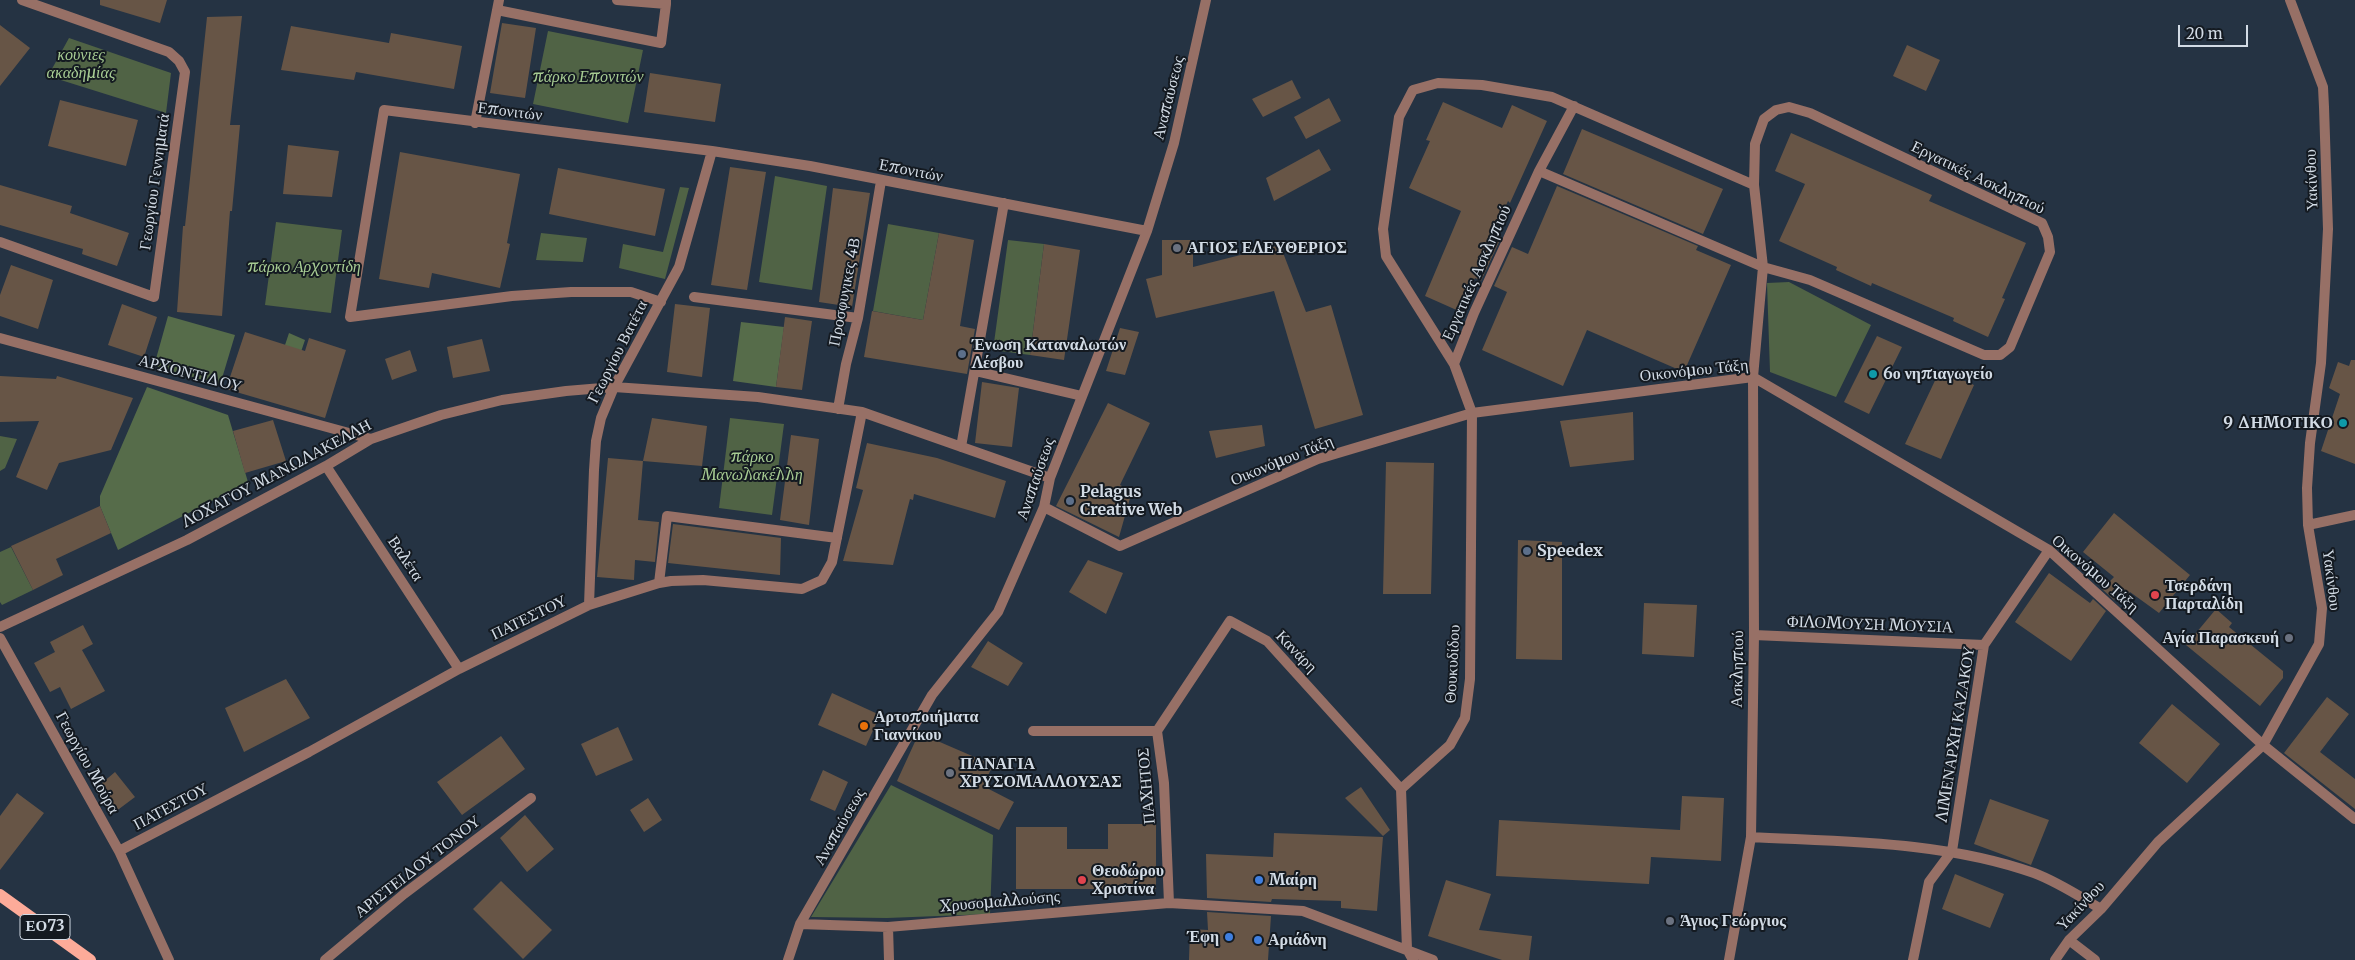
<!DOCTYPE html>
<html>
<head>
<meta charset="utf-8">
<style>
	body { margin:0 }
	#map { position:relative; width:2355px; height:960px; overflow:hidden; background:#253343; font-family:Merriweather,serif }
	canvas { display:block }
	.scale { position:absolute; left:2178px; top:25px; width:70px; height:22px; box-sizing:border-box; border:2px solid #d2dbe5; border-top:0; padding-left:6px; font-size:15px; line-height:18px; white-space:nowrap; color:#d2dbe5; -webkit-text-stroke:4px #141a21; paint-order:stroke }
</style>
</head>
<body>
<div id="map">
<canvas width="2355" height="960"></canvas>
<div class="scale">20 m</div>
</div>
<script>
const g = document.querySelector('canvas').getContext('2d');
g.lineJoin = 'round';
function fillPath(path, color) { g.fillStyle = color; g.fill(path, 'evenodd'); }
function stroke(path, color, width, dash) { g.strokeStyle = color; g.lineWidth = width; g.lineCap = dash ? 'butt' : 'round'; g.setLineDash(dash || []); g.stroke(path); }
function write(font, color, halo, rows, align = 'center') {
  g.font = font + ' Merriweather,serif'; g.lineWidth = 4; g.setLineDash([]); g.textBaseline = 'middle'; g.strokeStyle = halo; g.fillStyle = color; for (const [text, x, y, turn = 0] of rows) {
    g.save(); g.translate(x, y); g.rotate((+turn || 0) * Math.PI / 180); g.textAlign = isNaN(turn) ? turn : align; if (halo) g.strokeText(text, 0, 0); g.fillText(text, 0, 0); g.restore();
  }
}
fillPath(new Path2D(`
	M548,31L643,50L628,123L533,104Z
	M69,38L171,73L166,113L48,76Z
	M775,176L827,186L812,290L759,282Z
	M680,187L689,188L665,279L619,268L623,244L663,252Z
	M276,222L342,230L331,313L265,305Z
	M888,224L939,233L923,320L873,311Z
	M541,233L587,238L583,262L536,260Z
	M1008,240L1044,244L1030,355L993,350Z
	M1789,282L1871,325L1836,397L1770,372L1767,283Z
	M730,418L784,424L772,515L719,508Z
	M0,436L17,439L5,468L0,471Z
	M11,547L33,590L2,605L0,602V552Z
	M891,785L993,835L990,914L887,918L811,917Z`), '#506345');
fillPath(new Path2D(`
	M168,316L235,335L220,385L154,366Z
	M741,322L784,327L776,387L733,381Z
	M289,333L305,340L283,405L267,399Z
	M147,387L228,415L248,482L118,550L100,506V496Z`), '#566c4a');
fillPath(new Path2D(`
	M100,0H167L160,23L100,5Z
	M242,16L230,125H240L232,211H230L222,316L177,312L183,226H185L207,17Z
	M502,23L536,28L525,98L490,93Z
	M0,25L30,48L0,86Z
	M291,26L389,43L391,33L462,46L454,89L356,72L354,80L281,70Z
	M1907,45L1940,60L1926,91L1893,76Z
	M650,73L721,84L715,122L644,112Z
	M1292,80L1301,98L1263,117L1252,99Z
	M1329,98L1341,121L1306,139L1294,117Z
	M60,100L138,120L126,166L48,146Z
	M1443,102L1502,128L1512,105L1547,121L1510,203L1508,201L1491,238L1499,242L1481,281L1475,278L1461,312L1425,296L1461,211L1409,188L1430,141L1426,140Z
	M1582,129L1723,189L1703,234L1563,174Z
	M1791,133L1932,195L1929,201L2026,243L2002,298L2005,299L1988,337L1953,321L1954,318L1872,283L1871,286L1836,270L1837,267L1779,241L1805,184L1775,171Z
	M288,145L339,151L332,197L283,194Z
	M1319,149L1331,170L1274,201L1266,178Z
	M400,152L520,174L507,243L510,244L500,288L432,273L429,288L379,279Z
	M730,167L766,172L747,290L711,285Z
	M558,168L665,189L655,236L549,214Z
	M0,185L72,206L70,213L129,233L117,266L82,254L83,249L0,225Z
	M1557,186L1698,246L1696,250L1731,265L1684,372L1587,330L1563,386L1482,350L1507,292L1494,286L1512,247L1528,254Z
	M833,188L870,193L852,307L819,302Z
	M939,233L974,240L960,326L975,329L967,374L864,357L872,311L923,320Z
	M1162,240H1193V267L1280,245L1306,312L1331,305L1363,415L1315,429L1274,291L1156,318L1146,279L1162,275Z
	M1044,244L1080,250L1064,360L1030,355Z
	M11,265L53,280L38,329L0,316V295Z
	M122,304L157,317L144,357L108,345Z
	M675,304L710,308L702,377L667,372Z
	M785,317L812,321L802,390L776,387Z
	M1120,328L1139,332L1125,375L1106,371Z
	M245,332L305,351L309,338L346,350L325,418L226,389Z
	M1877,336L1902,347L1869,414L1844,402Z
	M482,339L490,371L453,378L447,347Z
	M410,350L417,371L392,380L385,359Z
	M2351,360H2355V464L2321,451L2340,394L2329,388L2338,362L2349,366Z
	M1940,370L1974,385L1941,459L1905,444Z
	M0,376L56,379L57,376L133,398L111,450L59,463L47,490L16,477L39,421L0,422Z
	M982,382L1019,388L1012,447L975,443Z
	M1108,403L1150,423L1120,485L1132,491L1119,537L1056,506Z
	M1633,412L1634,460L1570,467L1560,421Z
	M652,418L707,426L702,466L643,461Z
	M273,420L286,461L245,473L233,431Z
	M1262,425L1265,446L1216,458L1209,431Z
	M791,435L819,439L809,525L780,520Z
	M867,443L937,458L1006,481L995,518L914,494L913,500L910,499L893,565L843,561L863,490L856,488Z
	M608,458L643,461L638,520L659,522L655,562L635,560L634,580L597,577Z
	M1386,462L1434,463L1431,594H1383Z
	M100,506L111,533L56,559L63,575L33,590L11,546Z
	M2114,513L2190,575L2159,613L2130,592L2124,598L2118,593L2114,600L2102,589L2114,577L2083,552Z
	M673,524L781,538L780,575L668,563Z
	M1518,540L1562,542V660L1516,659Z
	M1088,560L1123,573L1106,614L1069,592Z
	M2049,573L2090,603L2093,599L2106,611L2071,661L2015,622Z
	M1644,603L1697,605L1694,657L1642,654Z
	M2216,609L2232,623L2229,627L2283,671V678L2260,706L2186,645Z
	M83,625L93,644L82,650L105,691L71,709L60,687L50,692L34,663L55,652L50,642Z
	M988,641L1023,663L1008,686L971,667Z
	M286,679L310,718L244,752L225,708Z
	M832,693L880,715L866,746L818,725Z
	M2327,697L2349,714L2320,752L2355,779V809L2284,753Z
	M2172,704L2220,744L2187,783L2139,743Z
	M618,727L633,760L596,776L581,744Z
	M919,733L993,765L983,786L1014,802L999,830L897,781Z
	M501,736L525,769L462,815L437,782Z
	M823,770L848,782L835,811L810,800Z
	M115,772L135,797L111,815L95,789Z
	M1361,787L1390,830L1383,836L1345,798Z
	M17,793L44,813L0,870V816Z
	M1682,796L1724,798L1721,861L1651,857L1649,884L1496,876L1499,820L1680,830Z
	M648,798L662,820L644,832L630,810Z
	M1990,799L2049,820L2031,865L1974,844Z
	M525,815L554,849L527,872L500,838Z
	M1108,824H1156V889H1016V827H1067V849H1108Z
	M1274,833L1383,837L1377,911L1341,908V901L1272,899L1271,902L1207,898L1206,854L1273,857Z
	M1955,874L2004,894L1990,928L1942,909Z
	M1446,880L1491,894L1479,930L1532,936L1529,960H1502L1428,936Z
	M501,881L552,930L523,959L473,909Z
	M1207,912L1271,916L1268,960H1189L1190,929L1208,930Z`), '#675546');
stroke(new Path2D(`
	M617,0L666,4V0
	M497,10L661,43L666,4
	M475,123L499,0
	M1539,171L1574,106
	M0,242L154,297L185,72L179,61L169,52L22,0
	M694,297L858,318
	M661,302L631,292H571L512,296L350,317L384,110L712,151L810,166L1147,231
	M0,338L371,439
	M975,371L1082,396
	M838,409L846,364L858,318L881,181
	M961,447L1004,203
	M326,466L459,669
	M1044,507L1120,546L1318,459L1472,413L1753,377L2049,550L2263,745L2355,819
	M2308,525L2355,515
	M659,583L667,516L837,538
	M589,605L594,470L596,441L601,418L614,387L679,267L712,151
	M0,627L187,540L326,466L371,439L441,415L502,400L566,391L614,387L758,397L862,412L1050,478
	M1754,635L1984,645
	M0,638L119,851L169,960
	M1033,731H1157
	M1157,731L1230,621L1267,641L1401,789
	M1157,731L1164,783L1169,903
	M1751,837C1846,842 1943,841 2034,873C2058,882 2079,896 2101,909
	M119,851L309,752L459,669L589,605L659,583L671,581L703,580L802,589L822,580L832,562L862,412
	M800,924L888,927L1169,903L1303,911L1433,960
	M888,927L889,960
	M2069,940L2095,960
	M325,960L404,894L531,798
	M788,960L800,924L932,695L998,612L1044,507L1050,478L1147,231L1174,143L1206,0
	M1413,960L1407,949L1401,789L1450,745L1465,718L1470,679L1472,413L1454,364
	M1729,960L1751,837L1754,635L1753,377L1763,267L1754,185L1755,144L1764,119L1776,110L1789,107L1810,113L2042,223L2048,237L2050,252L2010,347L2000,355H1984L1810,280L1763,267L1539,171L1474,313L1454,364L1386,256L1383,229L1399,117L1413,90L1438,83L1482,85L1552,97L1754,185
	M1913,960L1929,882L1952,851L1984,645L2049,550
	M2055,960L2069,940L2101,909L2158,842L2263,745L2319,644L2322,608L2308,525L2307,488L2310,443L2321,363L2328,229L2324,107L2323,87L2290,0`), '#977066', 10);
stroke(new Path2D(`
	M0,895L90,960`), '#fdab99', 12);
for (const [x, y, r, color] of [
	[1177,248,5,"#6b7280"],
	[962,354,5,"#5c6f8a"],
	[1873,374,5,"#0f9aa8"],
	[2343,423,5,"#0f9aa8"],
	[1070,501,5,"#5c6f8a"],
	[1527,551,5,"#5c6f8a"],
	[2155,595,5,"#e0444e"],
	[2289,638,5,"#6b7280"],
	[864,726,5,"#e8710a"],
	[950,773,5,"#6b7280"],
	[1082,880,5,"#e0444e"],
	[1259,880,5,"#3f7fe0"],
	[1670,921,5,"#6b7280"],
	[1229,937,5,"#3f7fe0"],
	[1258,940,5,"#3f7fe0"]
]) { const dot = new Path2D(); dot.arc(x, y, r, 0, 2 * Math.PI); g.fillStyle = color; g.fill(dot); stroke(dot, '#141a21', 2); }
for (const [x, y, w] of [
	[45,927,50]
]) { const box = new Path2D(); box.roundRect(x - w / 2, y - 12.5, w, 25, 4); g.fillStyle = '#141a21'; g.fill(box); stroke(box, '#d2dbe5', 1); }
write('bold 15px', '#d2dbe5', null, [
	["ΕΟ73",45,927]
]);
write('italic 16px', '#a7cc93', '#141a21', [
	["κούνιες",81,55],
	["ακαδημίας",81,73],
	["πάρκο Επονιτών",588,77],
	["πάρκο Αρχοντίδη",304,267],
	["πάρκο",752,457],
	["Μανωλακέλλη",752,475]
]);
write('16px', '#d2dbe5', '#141a21', [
	["Αναπαύσεως",1169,98,-76],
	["Επονιτών",510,112,7],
	["Επονιτών",911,171,11],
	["Εργατικές Ασκληπιού",1978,178,26],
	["Υακίνθου",2312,180,-92],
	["Γεωργίου Γεννηματά",155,182,-82],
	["Εργατικές Ασκληπιού",1477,273,-66],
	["Προσφυγικες 4Β",845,292,-79],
	["Γεωργίου Βατέτα",618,352,-63],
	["Οικονόμου Τάξη",1694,371,-6],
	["ΑΡΧΟΝΤΙΔΟΥ",190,374,15],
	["Οικονόμου Τάξη",1282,461,-22],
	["ΛΟΧΑΓΟΥ ΜΑΝΩΛΑΚΕΛΛΗ",277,474,-28],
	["Αναπαύσεως",1036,479,-71],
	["Βαλέτα",405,559,56],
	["Οικονόμου Τάξη",2095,574,41],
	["Υακίνθου",2331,580,83],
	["ΠΑΤΕΣΤΟΥ",529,618,-26],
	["ΦΙΛΟΜΟΥΣΗ ΜΟΥΣΙΑ",1870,625,2],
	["Κανάρη",1296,652,46],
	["Θουκυδίδου",1453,664,-87],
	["Ασκληπιού",1738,669,-89],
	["ΛΙΜΕΝΑΡΧΗ ΚΑΖΑΚΟΥ",1956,734,-81],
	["Γεωργίου Μούρα",87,763,61],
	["ΠΑΧΗΤΟΣ",1147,786,-95],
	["ΠΑΤΕΣΤΟΥ",171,807,-28],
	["Αναπαύσεως",840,827,-60],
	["ΑΡΙΣΤΕΙΔΟΥ ΤΟΝΟΥ",418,867,-38],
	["Χρυσομαλλούσης",1000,902,-5],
	["Υακίνθου",2081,906,-47]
]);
write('bold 16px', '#d2dbe5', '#141a21', [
	["ΑΓΙΟΣ ΕΛΕΥΘΕΡΙΟΣ",1187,248],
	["Ένωση Καταναλωτών",972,345],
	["Λέσβου",972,363],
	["6ο νηπιαγωγείο",1883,374],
	["9 ΔΗΜΟΤΙΚΟ",2333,423,"right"],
	["Pelagus",1080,492],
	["Creative Web",1080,510],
	["Speedex",1537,551],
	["Τσερδάνη",2165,586],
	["Παρταλίδη",2165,604],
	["Αγία Παρασκευή",2279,638,"right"],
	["Αρτοποιήματα",874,717],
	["Γιαννίκου",874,735],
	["ΠΑΝΑΓΙΑ",960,764],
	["ΧΡΥΣΟΜΑΛΛΟΥΣΑΣ",960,782],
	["Θεοδώρου",1092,871],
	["Χριστίνα",1092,889],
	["Μαίρη",1269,880],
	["Άγιος Γεώργιος",1680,921],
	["Έφη",1219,937,"right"],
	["Αριάδνη",1268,940]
], 'left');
</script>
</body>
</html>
